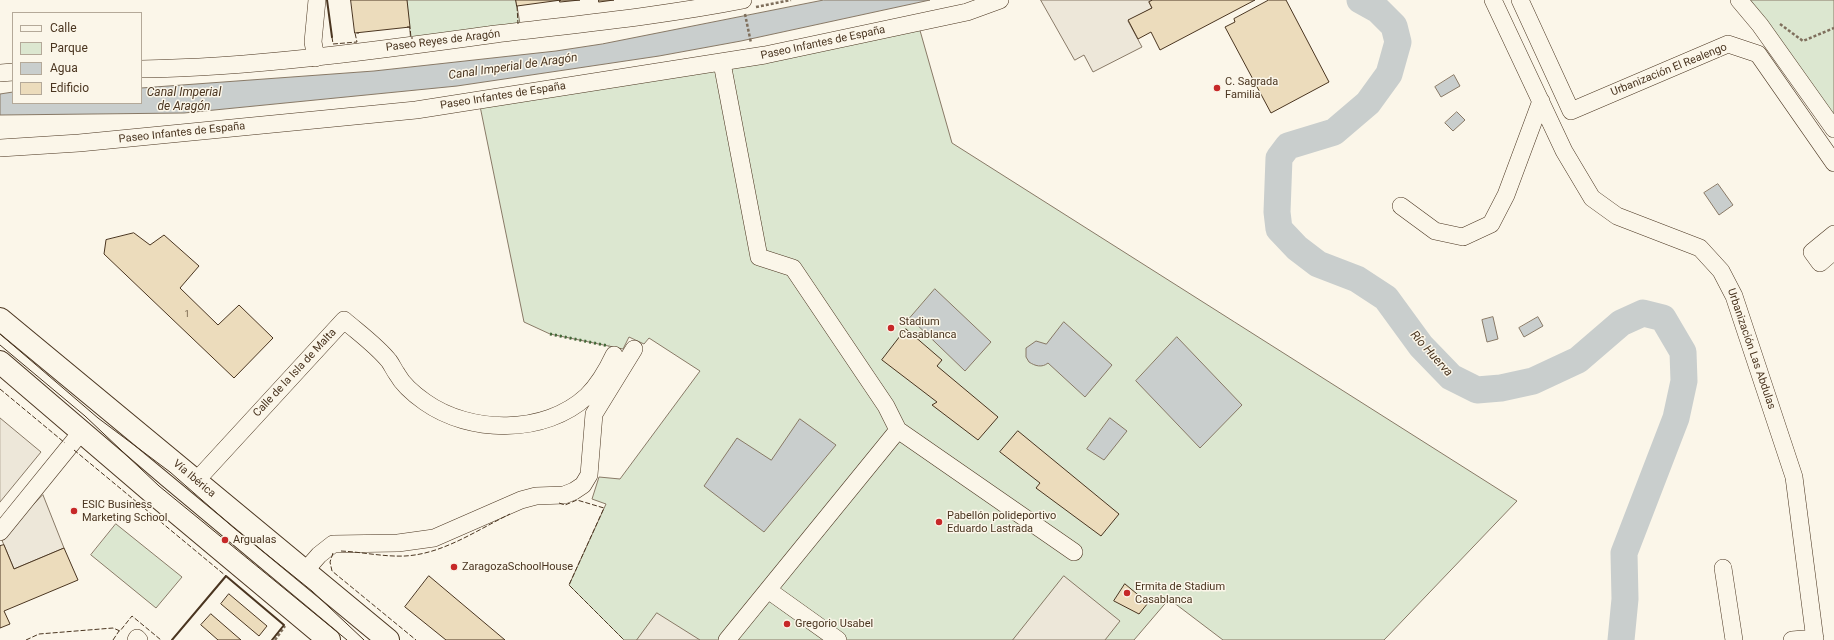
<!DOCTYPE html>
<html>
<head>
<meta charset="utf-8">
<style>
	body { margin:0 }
	#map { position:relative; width:1834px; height:640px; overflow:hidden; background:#fbf6e9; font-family:Roboto,sans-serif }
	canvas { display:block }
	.legend { position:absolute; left:12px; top:12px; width:130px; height:92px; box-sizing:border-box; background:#fbf6e9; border:1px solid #b4a999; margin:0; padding:5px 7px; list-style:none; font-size:12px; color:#4a3520 }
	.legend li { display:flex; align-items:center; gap:8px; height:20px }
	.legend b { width:20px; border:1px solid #b4a999 }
</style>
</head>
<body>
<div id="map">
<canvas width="1834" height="640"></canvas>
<ul class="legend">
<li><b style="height:5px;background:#fbf6e9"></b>Calle</li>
<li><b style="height:11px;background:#dce7d0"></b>Parque</li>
<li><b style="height:11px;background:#c9cecd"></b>Agua</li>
<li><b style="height:11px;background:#ecdcbc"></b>Edificio</li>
</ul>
</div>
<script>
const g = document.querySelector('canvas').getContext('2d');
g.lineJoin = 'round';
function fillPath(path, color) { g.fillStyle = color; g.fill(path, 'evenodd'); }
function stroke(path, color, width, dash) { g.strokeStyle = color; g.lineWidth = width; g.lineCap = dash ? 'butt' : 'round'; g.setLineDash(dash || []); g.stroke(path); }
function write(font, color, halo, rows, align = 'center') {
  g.font = font + ' Roboto,sans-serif'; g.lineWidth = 3; g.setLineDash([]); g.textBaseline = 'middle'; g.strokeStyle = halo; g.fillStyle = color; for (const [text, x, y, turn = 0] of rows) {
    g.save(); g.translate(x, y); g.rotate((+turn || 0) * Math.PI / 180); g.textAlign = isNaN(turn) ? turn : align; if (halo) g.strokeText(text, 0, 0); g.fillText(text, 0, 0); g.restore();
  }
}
const green = new Path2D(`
	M407,0H516L520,24L411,38Z
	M1739,0H1834V129Z
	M919,27L952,143L1517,501L1384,640H1223L1169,599L1134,640H624L569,585L606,504L592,499L599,477L620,479L700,371L649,338L644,344L629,337L623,349L550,334L524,322L480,106Z
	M116,524L182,577L156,608L91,555Z`);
fillPath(green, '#dce7d0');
stroke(green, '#887966', 1);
const parking = new Path2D(`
	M1041,0H1153L1149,2L1152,8L1128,21L1142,47L1093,72L1084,55L1075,60Z
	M0,418L41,452L0,502Z
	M43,495L64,548L14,569L1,538Z
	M1064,576L1120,621L1105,640H1013Z
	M657,613L700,640H637Z`);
fillPath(parking, '#ede7d9');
stroke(parking, '#887966', 1);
const water = new Path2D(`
	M824,0H930L741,41L659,56L457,86L184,113L0,115V94L13,92V103H141V88L374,71L556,51L602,44Z
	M1454,75L1460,86L1441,97L1435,87Z
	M1457,112L1465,120L1453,131L1445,123Z
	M1718,184L1733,205L1719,215L1704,193Z
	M935,289L991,342L965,371L910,318Z
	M1493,317L1498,339L1487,342L1482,320Z
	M1538,317L1543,326L1524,337L1519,328Z
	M1064,322L1112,365L1085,397L1048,363C1042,368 1035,366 1029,362L1026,357V348L1036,341L1046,344Z
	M1177,337L1242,405L1200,448L1136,381Z
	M1110,418L1127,431L1104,460L1087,449Z
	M800,419L836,445L764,532L704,486L737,438L771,460Z`);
fillPath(water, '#c9cecd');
stroke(water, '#887966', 1);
stroke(new Path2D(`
	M1360,0L1378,10L1394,26L1398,42L1389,74L1368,103L1334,132L1288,146L1279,158L1277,212L1279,229L1297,248L1318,264L1357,279L1386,298L1421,346L1451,377L1477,390L1501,388L1533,381L1578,360L1621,323L1643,313L1663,318L1683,352L1684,381L1676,418L1624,553L1625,599L1621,640`), '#c9cecd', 27);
const building = new Path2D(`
	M351,0H407L410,27L355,33Z
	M516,0H561L517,6Z
	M560,0H580L560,2Z
	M599,0H614L599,2Z
	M1153,0H1255L1160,50L1151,32L1138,39L1128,20L1152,8L1149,2Z
	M1269,0H1286L1329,82L1271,113L1225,27L1235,22L1234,19Z
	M134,233L150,245L164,235L199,266L180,288L218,325L239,305L273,338L234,378L104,254L106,240Z
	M906,329L942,360L937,366L998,417L978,440L932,405L937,402L882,360Z
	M1018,431L1119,514L1101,536L1036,488L1040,483L1000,452Z
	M4,545L14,569L64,548L78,580L4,611L10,624L0,628V546Z
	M429,576L505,640H446L405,607Z
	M1125,584L1148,603L1139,614L1114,601Z
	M229,594L267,626L259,636L221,604Z
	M211,614L241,640H218L201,625Z`);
fillPath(building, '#ecdcbc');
stroke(building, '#4a3520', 1);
const minor = new Path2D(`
	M1493,0L1564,151L1592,198L1617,216L1700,248L1721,271L1734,296L1794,477L1815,640
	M1520,0L1571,111L1728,44L1758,54L1834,163
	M1739,0L1760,25L1834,129
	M316,58L313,42L317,0
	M722,63L759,257L793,268L886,406L898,430L1074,552
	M141,69C260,67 378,50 496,34C578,24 662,16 743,0
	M0,73L13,72
	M0,148L79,143L416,110L765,55L967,12L1000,0
	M1401,206L1435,231L1463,237L1491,224L1506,195L1541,101
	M1834,234L1812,252L1820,263L1834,251
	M196,481L344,320C359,333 377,346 389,361C392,365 394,370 397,374C403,385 415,395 425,402C470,434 545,435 587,396C599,384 607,370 614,355
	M0,532L82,431
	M1723,568L1734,640
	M305,571L319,555L333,544L398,543L434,538L521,500L536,496L564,495L574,491L583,485L589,475L594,414L634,349
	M768,590L838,640
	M136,640L137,638L139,640
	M727,640L898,430
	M1792,640L1815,638`);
const highway = new Path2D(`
	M0,319L388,640
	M0,362L153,493L329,640`);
stroke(minor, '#4a3520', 18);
stroke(highway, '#4a3520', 24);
stroke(new Path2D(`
	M756,7L791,0
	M745,14L751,43
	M1780,24L1803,41L1834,28
	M275,640L285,626`), '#7f6f5c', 2.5, [3, 2]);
stroke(minor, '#fbf6e9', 17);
stroke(highway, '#fbf6e9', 22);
stroke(new Path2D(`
	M0,334L98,418L170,472L234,528L312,591L364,640
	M0,345L85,416L159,486L347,640`), '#4a3520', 1);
stroke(new Path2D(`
	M550,334L609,346`), '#436837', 3, [2, 3]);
stroke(new Path2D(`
	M517,6L518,24
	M407,27H410L411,38H413
	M332,37L333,44L357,42L355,33H359
	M0,389L65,443
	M74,450L226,576L172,640
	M559,503L565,505L577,500L604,508L569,585L624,640
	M341,551C362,552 384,557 405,556C443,554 477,530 510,514
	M333,553L330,562L332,571L416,640
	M26,640L39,634L113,628L120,631L132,616L161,640
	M113,640L119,631`), '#4a3520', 1, [5, 2]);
stroke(new Path2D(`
	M327,0L332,37
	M172,640L226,576L284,625L272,640`), '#4a3520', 2);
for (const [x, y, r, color] of [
	[1217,88,4,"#c62828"],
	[891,328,4,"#c62828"],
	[74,511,4,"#c62828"],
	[939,522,4,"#c62828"],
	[225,540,4,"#c62828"],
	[454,567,4,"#c62828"],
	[1127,593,4,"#c62828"],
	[787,624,4,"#c62828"]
]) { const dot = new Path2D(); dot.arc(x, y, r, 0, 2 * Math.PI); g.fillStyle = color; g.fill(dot); stroke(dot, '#fbf6e9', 1.5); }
write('9px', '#725f47', null, [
	["1",187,315]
]);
write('11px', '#4a3520', '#fbf6e9', [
	["Paseo Reyes de Aragón",443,41,-7],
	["Paseo Infantes de España",823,43,-12],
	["Urbanización El Realengo",1669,70,-22],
	["Paseo Infantes de España",503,96,-9],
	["Paseo Infantes de España",182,133,-6],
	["Urbanización Las Abdulas",1751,349,71],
	["Calle de la Isla de Malta",295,373,-47],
	["Vía Ibérica",194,479,40]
]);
write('11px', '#4a3520', '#fbf6e9', [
	["C. Sagrada",1225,82],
	["Familia",1225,95],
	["Stadium",899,322],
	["Casablanca",899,335],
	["ESIC Business",82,505],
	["Marketing School",82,518],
	["Pabellón polideportivo",947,516],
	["Eduardo Lastrada",947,529],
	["Argualas",233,540],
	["ZaragozaSchoolHouse",462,567],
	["Ermita de Stadium",1135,587],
	["Casablanca",1135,600],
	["Gregorio Usabel",795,624]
], 'left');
write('italic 12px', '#4a3520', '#fbf6e9', [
	["Canal Imperial de Aragón",513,67,-8],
	["Canal Imperial",184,93],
	["de Aragón",184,107],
	["Río Huerva",1431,354,48]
]);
</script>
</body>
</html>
